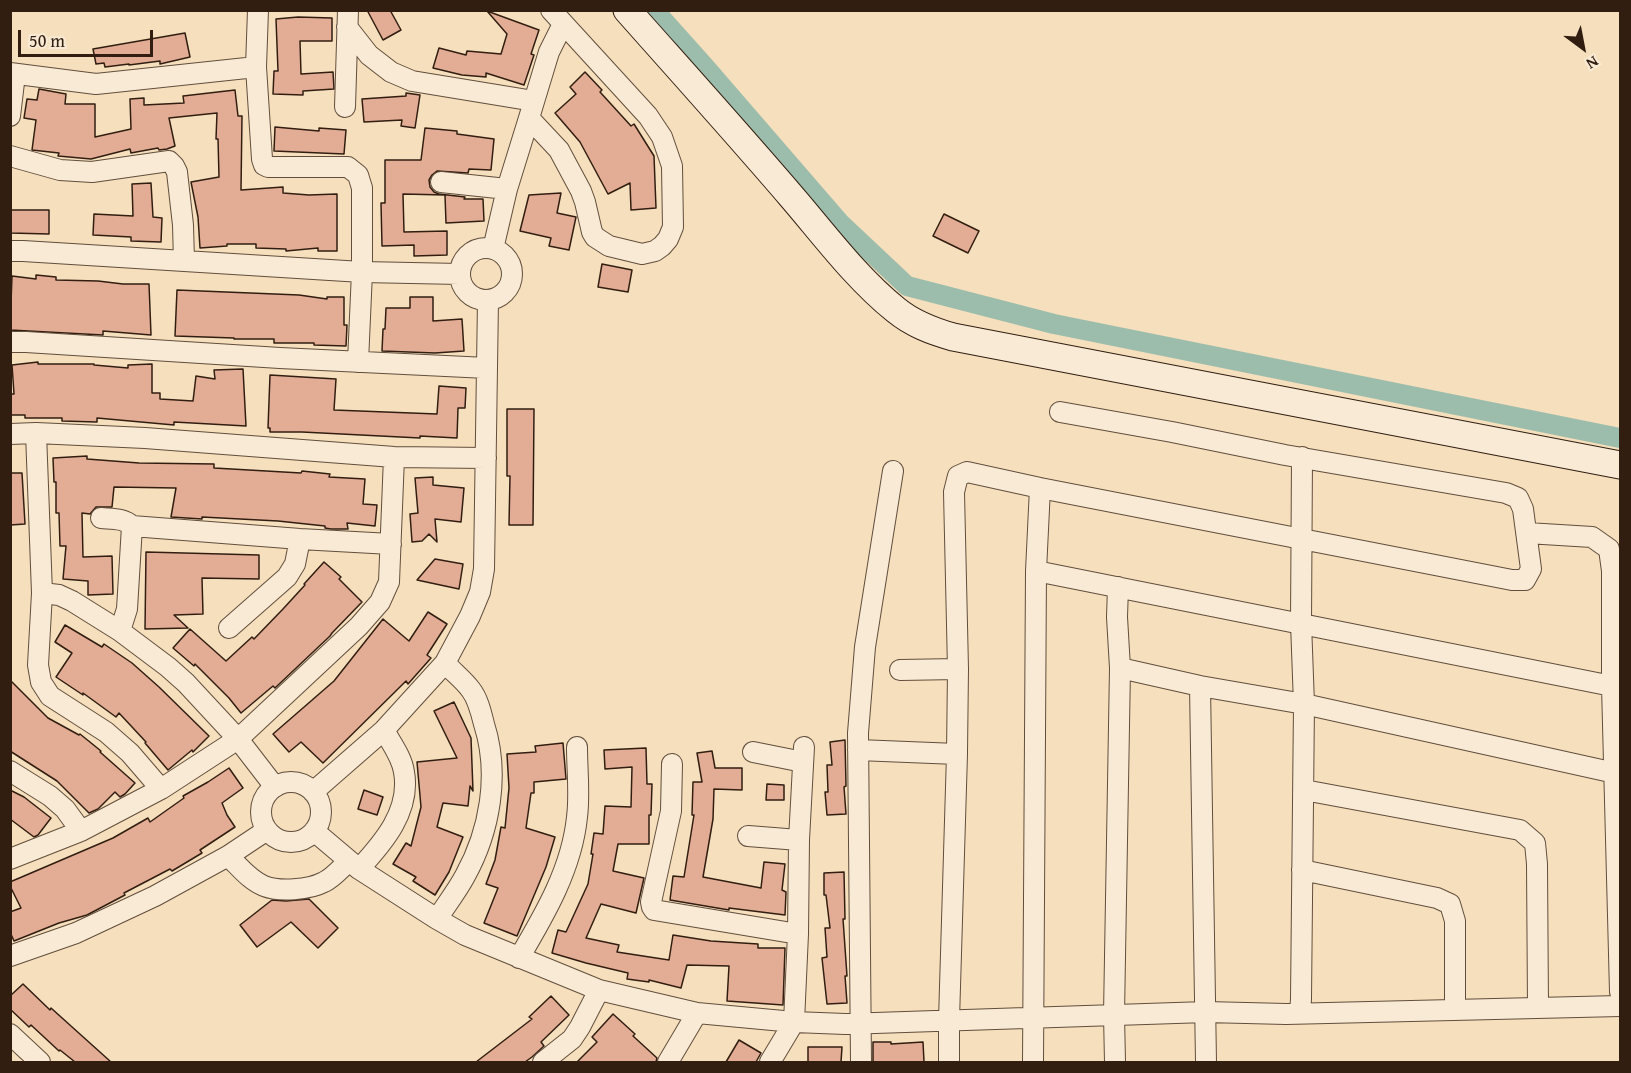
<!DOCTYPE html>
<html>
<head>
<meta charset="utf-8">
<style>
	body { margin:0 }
	#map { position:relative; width:1631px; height:1073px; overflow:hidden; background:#f5dfbd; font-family:"Gentium Book Plus",serif }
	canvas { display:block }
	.frame { position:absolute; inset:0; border:12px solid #311e11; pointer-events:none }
	.north { position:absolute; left:1553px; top:18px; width:60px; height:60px; -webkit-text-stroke:4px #f8ead4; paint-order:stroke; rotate:148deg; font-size:16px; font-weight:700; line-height:24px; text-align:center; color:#311e11 }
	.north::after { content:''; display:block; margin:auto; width:21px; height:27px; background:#311e11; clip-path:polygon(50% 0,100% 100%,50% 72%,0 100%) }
	.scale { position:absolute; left:18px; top:30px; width:135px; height:27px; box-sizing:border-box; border:3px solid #311e11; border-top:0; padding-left:8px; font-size:18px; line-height:21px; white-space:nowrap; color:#311e11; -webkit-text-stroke:4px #f8ead4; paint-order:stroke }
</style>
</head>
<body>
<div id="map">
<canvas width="1631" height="1073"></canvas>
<div class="frame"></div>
<div class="north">N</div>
<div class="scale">50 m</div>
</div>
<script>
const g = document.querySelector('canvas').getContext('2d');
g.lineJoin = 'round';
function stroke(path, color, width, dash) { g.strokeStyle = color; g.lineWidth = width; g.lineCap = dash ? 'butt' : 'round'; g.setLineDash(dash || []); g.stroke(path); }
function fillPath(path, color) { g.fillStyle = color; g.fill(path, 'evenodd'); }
stroke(new Path2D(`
	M654,10L705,67L840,223L907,286L1054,324L1620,438`), '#9dbdac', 20);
const building = new Path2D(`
	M367,10H390L401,30L383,40Z
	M487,11L539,30L531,54L534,55L524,85L486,73V77L462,75L433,68L439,48L466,55L467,51L501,54L507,34Z
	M298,17L332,18V41H300L301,74L333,72L334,89L303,91V95L273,94L274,71H278L276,19Z
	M185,33L190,57L160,64V61L129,65V64L105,67L104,63L96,64L93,49Z
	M585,72L602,90L600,92L631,126L634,124L654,156L656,208L631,210L630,183L608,194L580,142L555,113L576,94L570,87Z
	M39,89L66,94L65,104H95V137L131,129L130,99L144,98V105L184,103L183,96L235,90L238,116H242L241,190L283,187V193L309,195L337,194V251H318V248L286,251V249L256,248V244H227V246L200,248L198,217L191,182L219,177L218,139H216L217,113L169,118L175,146L167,149L159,150L158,148L131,153L130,149L91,159L58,156L59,153L32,150L36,120L24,118L27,99L37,100Z
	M406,93L420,95L415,128L401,126L402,120L364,122L362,99L406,96Z
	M275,127L319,131V128L346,130L344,154L274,151Z
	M425,128L457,131V134L494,139L491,170L469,169L468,173L437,171L432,175L429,180L430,187L434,192L439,194L465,197L464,199H483L484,221L446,223L445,195L403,194L404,232L447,231V255L414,256V245L382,246L381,203H385V160H421Z
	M151,183L153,217L162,218L161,242L131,241V237L93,235L94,214L133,216L132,184Z
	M561,193L557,213L576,217L569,250L549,246L551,238L520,231L529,195Z
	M10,210H49V234L10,233Z
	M944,214L979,231L968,253L933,236Z
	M602,264L632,270L628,292L598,287Z
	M36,275L56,277V280L98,281L123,284H149L151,335L103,331V335L10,330L12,276L36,279Z
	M177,290L299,295L327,299V297H344V325H347L346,346L314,345V343H274V339H234V338L175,336Z
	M410,297H433V321L462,319L464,351L435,353L382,351L383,329H385L386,308H410Z
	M38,362V364H94V365L128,368V365L152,364V393H160V399L193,401L196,376L215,379L214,370L243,369L246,426L174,422V425L97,418V422L62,421V418H25V415H10V394H14L12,365Z
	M270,375L336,379L334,410L437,414L439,386L466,388L465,408H458L457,438L420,436V438L302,432H270V428H268Z
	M507,409H534L533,525H509L510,476H507Z
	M87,456V459L139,463L214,464V468L301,473L302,471L330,474L329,477L365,479L363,504L377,505L375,526L347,523L348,529H331L325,528V526L278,521L202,517V519L171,517L176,488L114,487L112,507H96L90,514L82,513L83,557L112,556L113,594L88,595V581L63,579L66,546H60L59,513H56V482H54L53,458Z
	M10,473H22L25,524L10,525Z
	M433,477V485L464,488L461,522L435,519L437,542L429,534L422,541L412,542L410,514L418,513L415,478Z
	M146,552L259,555V579L202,578L203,614L174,615L188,628L145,629Z
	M435,559L463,564L459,589L417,580Z
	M324,562L341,577L339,579L362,602L332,633L330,636L275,688L273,686L241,713L229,698L195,664L194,666L173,648L190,629L226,661L252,637L254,639L283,609L305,585L304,584Z
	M428,612L447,624L427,655L431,658L408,684L406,681L323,763L301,742L289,752L273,734L334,681L383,619L409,641Z
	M65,625L102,647L104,644L132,663L159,687L209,736L193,752L192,750L168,770L145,743L146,742L119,713L116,717L83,693V695L56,677L72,653L55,642Z
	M10,680L48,718L79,735L80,734L101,751L100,752L135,783L125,794L120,797L115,792L98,809L89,813L57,781L10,751Z
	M454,702L471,738L473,791L470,786L468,806L443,803L437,827L463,837L449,872L435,895L413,881L416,877L393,864L406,843L411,846L421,807L417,762L457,758L434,711Z
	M845,740L846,786L844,787L846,814L827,815L825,792H828L827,765H832L830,742Z
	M563,743L566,779L534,782V793H531L526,828L555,837L546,867L517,936L484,923L498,888L486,884L495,860L501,827L505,828L509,788L507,754L536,752L535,746Z
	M646,748L647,784H652L651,815H649V844H618L613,871L644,878L636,913L601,904L586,938L619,945L617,952L669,960L673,935L711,941L758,944V948H785L783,1005L727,1001L729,966L687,965L681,988L649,980V982L627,979L628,973L586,963L552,953L558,930L566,932L588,884L593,854H591L594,833L603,834L605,806L631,807L632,767L605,769L604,750Z
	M712,751L715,768H742V790L714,789L713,819L703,877L761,888L764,862L785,864L782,890L786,892L785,915L729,908V910L670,900L673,876L684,877L694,815H692L693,782H702L697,753Z
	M229,768L243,788L222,803L227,815L235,827L200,850L202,853L172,871L170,869L124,893L125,895L87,915L59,923L14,941L10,932V912L21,908L10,886V882L113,838L148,818L150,822L184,798L183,796L208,782Z
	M767,784L784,785V800H766Z
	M10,790L24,797L51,818L38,835L34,837L10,819Z
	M364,790L383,797L377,815L358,809Z
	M844,872L845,919H843L847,976H845L847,1003L827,1004L822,958L827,957L825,928H830L826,895H824V873Z
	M309,899L338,928L318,948L291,922L257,947L240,925L272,900L286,901Z
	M23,984L50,1010L51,1008L111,1062H75L60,1050L59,1051L31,1025L29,1027L10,1009V996Z
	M551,996L569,1015L541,1042L544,1046L532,1057L525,1062H476L532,1019L529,1017Z
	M613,1014L635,1034L633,1036L657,1058L656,1062H577L597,1042L592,1037Z
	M739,1040L761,1053L756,1062H726Z
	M873,1042H891V1044L923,1042L924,1062H873Z
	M808,1047H842L841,1062H808Z`);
fillPath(building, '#e3ad95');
stroke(building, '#311e11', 1.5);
const street = new Path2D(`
	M258,10L256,67L262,159L264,165L268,167H348L358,175L362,188V272L358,362
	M347,27L369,55L391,72L412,81L534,101
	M10,73L96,84L256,67
	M345,107L348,10
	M10,116L15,74
	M529,118L559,150L581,191L585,202L592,232L595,237L609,246L642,254L655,251L662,246L668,239L673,227L672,166L662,137L648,116L551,10
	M10,156L60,170L92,172L169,161L174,166L177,172L183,225L184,261
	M441,182L507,189
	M460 274a26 26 0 1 1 52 0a26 26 0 1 1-52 0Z
	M493,249L507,189L529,118L549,52L563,24
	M10,251H23L362,272L460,274
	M10,342H26L280,358L487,368
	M36,433L42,593L38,665L41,682L50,696L106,732L130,753L161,789
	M10,434L36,433L145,438L394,457L486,458
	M1302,457L1301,623L1304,704L1615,773
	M101,518C113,519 124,518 132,526
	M1527,533L1592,537L1609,549L1612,571V686L1620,992
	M1036,571L1612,686
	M42,593L59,595L72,601L120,631L168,667L186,683L238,739L275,787
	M229,628L287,577L295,564L300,539
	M120,631L127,609L132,526L300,539L391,544
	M1120,668L1200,686L1304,704L1301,999L1300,1013
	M900,670L958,669
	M1200,686L1206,1062
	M858,750L957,754
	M753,752L803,762
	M672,764L671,811L651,902L652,907L654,910L798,934
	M10,771L50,796L65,809L81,831
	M261 812a30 30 0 1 1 60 0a30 30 0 1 1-60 0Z
	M1304,790L1520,830L1535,843L1537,864L1538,1007
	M313,792L384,730L445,663L470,616L480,592L484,569L488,300
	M314,831L359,869L437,919L465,935L599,990L697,1013L794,1022L845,1024L1206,1012L1286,1014L1620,1006
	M748,836L799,840
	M228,856C239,866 249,880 264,886C279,892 309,890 324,882C333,878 341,868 349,861
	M10,859L81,831L161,789L238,739L359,626L380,602L389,582L394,457
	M359,869C383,843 411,811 404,772C402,757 391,743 384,730
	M1302,870L1437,898L1450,904L1455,921V1010
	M437,919C446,905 457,891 465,876C490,831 500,774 484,724C481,712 478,699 471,690C464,680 453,672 445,663
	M10,956L76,933L155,896L228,856L267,830
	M519,958C545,914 572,868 577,817C580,794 577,770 577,747
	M10,1034L40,1062
	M543,1062L572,1039L580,1027L599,990
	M668,1062L697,1013
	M770,1062L794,1022L798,934L799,840L804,747
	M861,1062L858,733L865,647L893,471
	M949,1062V1020L957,754L958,669L954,492L958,476L967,472L1040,488L1512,580H1525L1531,569L1523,509L1518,498L1506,493L1285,455L1172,432L1060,412
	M1033,1062L1036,571L1040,488
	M1115,1062L1114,1015L1120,668L1117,617L1118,587`);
const secondary = new Path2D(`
	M627,10C682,72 737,133 791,196C823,233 856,278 896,310C913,324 932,331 953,337L1620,465`);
stroke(street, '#624e3c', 22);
stroke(secondary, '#311e11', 29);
stroke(street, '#f8ead4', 20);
stroke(secondary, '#f8ead4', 27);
</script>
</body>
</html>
